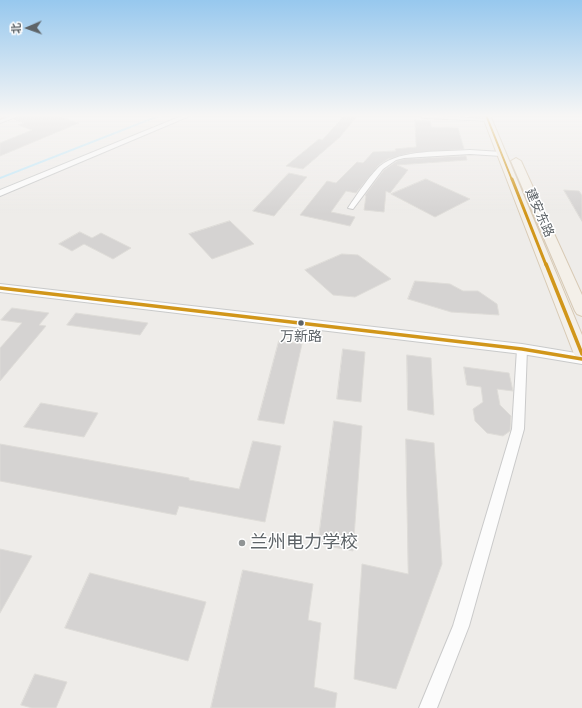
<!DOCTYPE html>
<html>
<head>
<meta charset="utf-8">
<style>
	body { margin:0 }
	#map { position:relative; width:582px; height:708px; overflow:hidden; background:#eeece9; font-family:"Space Grotesk","Noto Sans SC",sans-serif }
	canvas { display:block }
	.north { position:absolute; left:8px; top:8px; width:40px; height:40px; -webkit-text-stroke:3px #fff; paint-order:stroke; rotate:268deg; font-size:11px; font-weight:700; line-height:16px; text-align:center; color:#5e6468 }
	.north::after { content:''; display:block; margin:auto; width:14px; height:18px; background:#5e6468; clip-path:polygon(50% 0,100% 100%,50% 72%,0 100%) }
</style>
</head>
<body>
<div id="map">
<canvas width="582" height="708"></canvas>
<div class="north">北</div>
</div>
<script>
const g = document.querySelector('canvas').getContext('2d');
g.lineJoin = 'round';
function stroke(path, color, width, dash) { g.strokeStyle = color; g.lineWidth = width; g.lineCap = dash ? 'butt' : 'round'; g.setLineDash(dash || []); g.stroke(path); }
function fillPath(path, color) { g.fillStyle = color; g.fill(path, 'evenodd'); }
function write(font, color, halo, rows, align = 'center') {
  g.font = font + ' "Space Grotesk","Noto Sans SC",sans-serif'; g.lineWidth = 3; g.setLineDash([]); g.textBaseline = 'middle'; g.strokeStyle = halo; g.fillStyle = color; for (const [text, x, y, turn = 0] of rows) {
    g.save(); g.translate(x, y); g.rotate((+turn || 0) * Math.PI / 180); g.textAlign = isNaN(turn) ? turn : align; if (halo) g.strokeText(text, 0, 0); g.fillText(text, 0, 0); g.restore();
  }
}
stroke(new Path2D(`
	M0,178L161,115`), '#bee6f8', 2);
const building = new Path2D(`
	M22,115H53L79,123L0,156V143L32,130L18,125L24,123L13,119Z
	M345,115H358L340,137L303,169L286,166L319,139L322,140Z
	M415,120L431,121V127L458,128L464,149L410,153L388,159L379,165L356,193L346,191L331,212L355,217L350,226L300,215L327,181L336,183L357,162L363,163L373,152L396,151L395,149L416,147Z
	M466,156L467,160L397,165L408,170L390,193L386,191L384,212L364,210L366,196L365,195L384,170L397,161L404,159Z
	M289,173L307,177L274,216L253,211Z
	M426,179L470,199L435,217L391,194Z
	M564,190L579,191L582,195V221Z
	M230,221L254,244L212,259L189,234Z
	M80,232L92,238L101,233L131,248L113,259L84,244L72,251L59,244Z
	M342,254L358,255L391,279L355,297L333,295L305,270Z
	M415,281L450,284L463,291H478L497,304L499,315L451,312L408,299Z
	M12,308L49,313L39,325L46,326L0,381V348L22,323L1,320Z
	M76,313L148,323L140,335L67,325Z
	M279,341L302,344L284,424L258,420Z
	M343,349L365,352L361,402L337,399Z
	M407,355L431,358L434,415L408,410Z
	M464,367L509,373L513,391L497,389L500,405L511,416L510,431L503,436L487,433L475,421L473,409L483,402L481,387L467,385Z
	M41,403L98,413L84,437L24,427Z
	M334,421L362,426L353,551L318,544Z
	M406,439L434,443L442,564L396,689L354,679L362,564L408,574Z
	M253,441L281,446L265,522L179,506L176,515L0,481V444L189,478V480L239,489Z
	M0,549L32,556L0,613Z
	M243,570L313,584L308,620L321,623L314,687L337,693L335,708H211Z
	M90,573L206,602L188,661L65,628Z
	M35,674L67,682L56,708H32L21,705Z`);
fillPath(building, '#d5d3d2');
stroke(building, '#dedcd8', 1);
const street = new Path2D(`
	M15,115H21L0,123V120Z
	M422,115L488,119L490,120L488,121L424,118L422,117Z
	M470,150L502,152L505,154L502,156L470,154L404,158L396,160L383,169L353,209L348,208C356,196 370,175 380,166C401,149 443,152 470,150Z
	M522,345L525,346L527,349L524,429L469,626L437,708H419L453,626L512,429L517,349L519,346Z`);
const secondary = new Path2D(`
	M184,115H192L0,196V190Z
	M0,284L522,344L582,354V364L522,354L0,292Z`);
const primary = new Path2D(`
	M482,115H490L582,335V360L576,358L574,354Z
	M516,158L521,161L582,295V316L577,314L575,311L511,161Z`);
const highway = new Path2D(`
	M0,115H6L0,119Z`);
stroke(street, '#cacaca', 2);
stroke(secondary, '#c9caca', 2);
stroke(primary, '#d8cab5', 2);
stroke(highway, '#c7b195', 2);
fillPath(street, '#fcfcfc');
fillPath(secondary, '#fcfcfc');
fillPath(primary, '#f4f0e9');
fillPath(highway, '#f1ebe2');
stroke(new Path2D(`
	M486,115L512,180`), '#d1961a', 2);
stroke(new Path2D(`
	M512,179L546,265`), '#d1961a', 3);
stroke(new Path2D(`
	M546,264L582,354
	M0,288L522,349L582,359`), '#d1961a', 3.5);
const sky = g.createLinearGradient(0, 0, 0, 214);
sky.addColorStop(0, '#97c8ee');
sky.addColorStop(0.54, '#f7f6f5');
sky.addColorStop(1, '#f7f6f500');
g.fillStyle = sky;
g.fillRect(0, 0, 582, 214);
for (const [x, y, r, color] of [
	[301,323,3.5,"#5e6468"],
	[242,543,4,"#909495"]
]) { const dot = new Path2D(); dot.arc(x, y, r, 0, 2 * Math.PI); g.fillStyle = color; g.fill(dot); stroke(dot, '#fff', 1.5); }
write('13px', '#5e6468', '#fff', [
	["建安东路",539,213,66]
]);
write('14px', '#5e6468', '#fff', [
	["万新路",301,337]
]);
write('18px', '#5e6468', '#fff', [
	["兰州电力学校",250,543]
], 'left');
</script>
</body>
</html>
